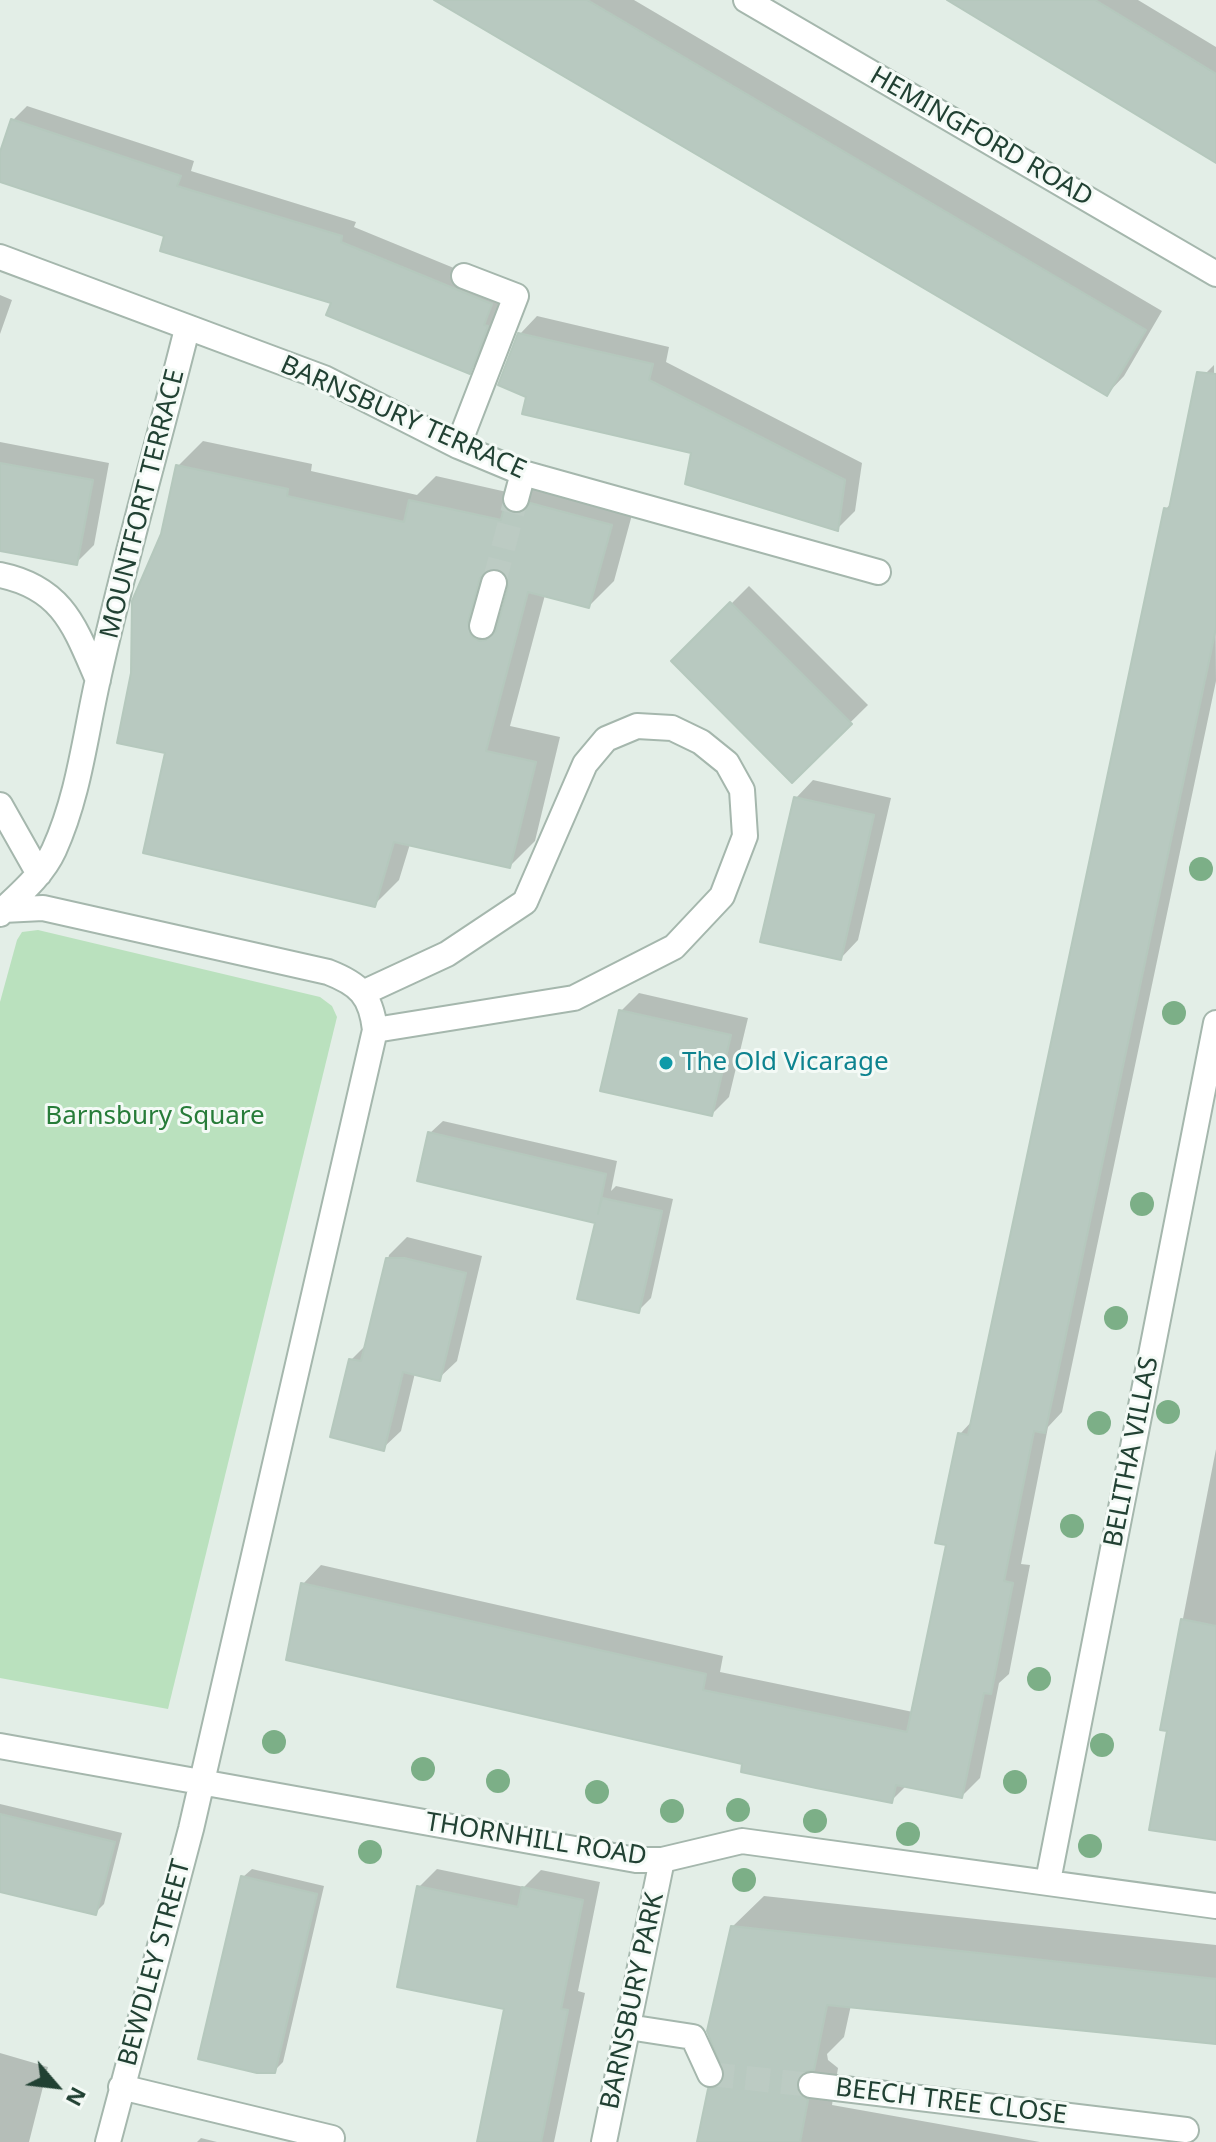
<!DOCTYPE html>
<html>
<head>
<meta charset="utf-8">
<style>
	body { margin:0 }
	#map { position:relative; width:1216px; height:2142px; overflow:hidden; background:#e3eee7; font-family:"Noto Sans",sans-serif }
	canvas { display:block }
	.north { position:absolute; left:16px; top:2046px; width:80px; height:80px; -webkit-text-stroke:6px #f4faf6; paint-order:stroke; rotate:118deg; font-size:22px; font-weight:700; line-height:32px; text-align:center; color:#214133 }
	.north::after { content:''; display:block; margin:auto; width:28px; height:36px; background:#214133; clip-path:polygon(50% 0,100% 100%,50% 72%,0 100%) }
</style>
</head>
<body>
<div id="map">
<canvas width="1216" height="2142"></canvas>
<div class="north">N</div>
</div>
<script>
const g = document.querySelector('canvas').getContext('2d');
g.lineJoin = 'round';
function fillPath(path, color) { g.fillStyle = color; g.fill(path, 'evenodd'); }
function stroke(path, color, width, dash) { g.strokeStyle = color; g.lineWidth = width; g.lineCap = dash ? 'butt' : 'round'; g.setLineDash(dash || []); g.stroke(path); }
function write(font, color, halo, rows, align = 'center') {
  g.font = font + ' "Noto Sans",sans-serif'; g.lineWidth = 6; g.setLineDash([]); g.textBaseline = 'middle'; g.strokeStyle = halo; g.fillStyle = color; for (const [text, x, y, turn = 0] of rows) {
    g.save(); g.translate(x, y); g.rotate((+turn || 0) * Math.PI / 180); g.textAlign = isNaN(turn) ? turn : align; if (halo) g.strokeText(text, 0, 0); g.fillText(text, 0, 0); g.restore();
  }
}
fillPath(new Path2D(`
	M38,930L320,997L332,1006L337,1017L168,1709L0,1678V1002L17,940L22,932Z`), '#bae1be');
fillPath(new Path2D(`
	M438,0H634L1162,311L1124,376L1107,394Z
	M948,0H1138L1216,47V157Z
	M27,106L194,161L191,171L356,222L354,227L505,289L497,311L501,312L484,357L469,371L334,302L167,235L0,180V158L13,120Z
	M0,295L12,300L0,334Z
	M537,316L669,347L666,362L862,463L855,511L837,529L694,451L528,396L520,334Z
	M1214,365L1216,681L1062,1412L1048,1427L1021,1564L1030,1565L1009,1674L999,1683L980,1778L962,1796L907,1785L891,1801L745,1762L303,1584L321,1565L723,1656L720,1672L913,1712L949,1544L960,1434L973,1420L1166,509L1172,502L1196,383Z
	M203,441L312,464L311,471L417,495L436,476L520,495L531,484L636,500L614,581L589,606L545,595L510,726L560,737L535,841L510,866L410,844L399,880L374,905L167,752L163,535L178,466ZM501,568L510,578L503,615L495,611L492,596Z
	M0,442L109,463L94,545L76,563L0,549Z
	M749,586L868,705L792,780L674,661Z
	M813,780L891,798L858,940L841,958L796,798Z
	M639,993L748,1018L729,1097L712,1114L621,1011Z
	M443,1121L617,1161L611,1191L616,1186L673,1199L651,1298L638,1311L598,1222L430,1133Z
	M407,1237L482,1256L457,1361L439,1378L415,1373L401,1431L383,1448L351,1360L368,1343L389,1255Z
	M1216,1449V1837L1172,1675Z
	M0,1804L122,1833L104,1904L95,1913L0,1890Z
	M252,1869L324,1886L283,2062L274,2071L243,1877Z
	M437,1869L524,1887L541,1870L600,1882L578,1991L585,1993L554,2142H479L507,2007L419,1887Z
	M764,1896L1216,1945V2042L851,2005L844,2037L827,2054L828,2060L838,2068L832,2105L1040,2142H699L710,2090L726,2073L732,1927Z
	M0,2053L48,2067L29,2142H0Z
	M201,2138L217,2142H197Z`), '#0003');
const building = new Path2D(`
	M434,0H587L1146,330L1107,396Z
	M947,0H1095L1216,74V163Z
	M11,119L181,176L177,186L342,236L341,242L492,304L484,325L488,326L470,374L326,315L331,303L160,251L164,236L0,182V152Z
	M518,333L653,364L649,380L845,480L838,531L685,484L691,453L522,414L526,397L498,385Z
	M1197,372L1216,374V628L1045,1433L1034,1431L1004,1581L1013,1583L991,1694L984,1693L962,1798L896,1785L892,1803L816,1788L741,1772L742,1764L286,1660L301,1583L706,1674L703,1690L907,1732L946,1545L935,1543L958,1433L968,1435L1164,508L1169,509Z
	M0,463L93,480L77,565L0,551Z
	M176,465L288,489L287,496L404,522L409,500L501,520L504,508L519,514L530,503L612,525L589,608L528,592L486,751L536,762L510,868L394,842L375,907L143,853L165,753L117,743L131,673L132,601L161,534ZM491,568L505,573L508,587L496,631L486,640L479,641L471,636L468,622L480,578Z
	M730,602L852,724L792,783L671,661Z
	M794,797L874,815L841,960L760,942Z
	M619,1010L731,1035L712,1116L600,1091Z
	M428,1132L606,1174L598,1214L602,1198L662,1211L639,1313L577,1299L595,1223L417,1181Z
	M386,1258H404L466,1273L440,1381L403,1372L384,1451L330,1437L349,1359L361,1361Z
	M1181,1619L1216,1626V1840L1149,1830L1167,1731L1160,1730Z
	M0,1814L115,1842L96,1915L0,1892Z
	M241,1876L317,1894L275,2073H257L198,2059Z
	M417,1886L518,1907L522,1887L583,1900L561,2009L568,2010L541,2142H477L504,2009L397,1987Z
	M731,1926L1216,1979V2044L827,2005L814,2070L804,2072L796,2082L798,2092L808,2100L800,2142H697L708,2089L717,2087L725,2076L707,2031Z`);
fillPath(building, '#b8c9c0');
stroke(building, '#b5c8bd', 2);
stroke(new Path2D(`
	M494,583L516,499
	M710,2074L811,2085`), '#bccbc3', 24, [24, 12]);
const minor = new Path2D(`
	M746,0L1216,274
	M0,257L324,378L458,446L523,473L878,572
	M458,446L516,296L464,276
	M516,499L523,473
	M0,575C63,588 75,627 98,680
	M482,626L494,583
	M0,805L39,874
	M3,910C22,892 43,874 54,850C79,795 85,736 98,679C124,561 158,445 187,329
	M0,914L3,910L43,908L328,972C359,984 371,995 375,1030L191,1829L108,2142
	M365,992L447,954L525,902L585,764L606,739L637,726L672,728L701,742L727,763L742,790L745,836L722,896L674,947L574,998L375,1030
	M0,1746L636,1860H662L742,1841L1216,1906
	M1048,1881L1216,1023
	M628,2027L693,2037L710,2074
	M811,2085L1186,2130
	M121,2087L332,2138L331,2142
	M604,2142L662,1860`);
stroke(minor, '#a5b7ad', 28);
stroke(minor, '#fff', 24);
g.fillStyle = '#7caf87';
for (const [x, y] of [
	[1201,869],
	[1174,1013],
	[1142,1204],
	[1116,1318],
	[1168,1412],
	[1099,1423],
	[1072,1526],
	[1039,1679],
	[274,1742],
	[1102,1745],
	[423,1769],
	[498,1781],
	[1015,1782],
	[597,1792],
	[738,1810],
	[672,1811],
	[815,1821],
	[908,1834],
	[1090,1846],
	[370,1852],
	[744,1880]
]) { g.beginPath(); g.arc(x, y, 12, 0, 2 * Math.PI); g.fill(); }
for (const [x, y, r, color] of [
	[666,1063,8,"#0f9aa8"]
]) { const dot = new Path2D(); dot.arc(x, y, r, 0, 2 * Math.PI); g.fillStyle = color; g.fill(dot); stroke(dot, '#f4faf6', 3); }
write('26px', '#214133', '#f4faf6', [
	["HEMINGFORD ROAD",981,137,30],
	["BARNSBURY TERRACE",403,418,24],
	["MOUNTFORT TERRACE",143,504,-76],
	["BELITHA VILLAS",1132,1452,-79],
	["THORNHILL ROAD",536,1840,9],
	["BEWDLEY STREET",155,1963,-75],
	["BARNSBURY PARK",633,2001,-78],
	["BEECH TREE CLOSE",951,2102,7]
]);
write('26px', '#0d838f', '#f4faf6', [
	["The Old Vicarage",682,1063]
], 'left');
write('26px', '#277c39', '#f4faf6', [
	["Barnsbury Square",155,1117]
]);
</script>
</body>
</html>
